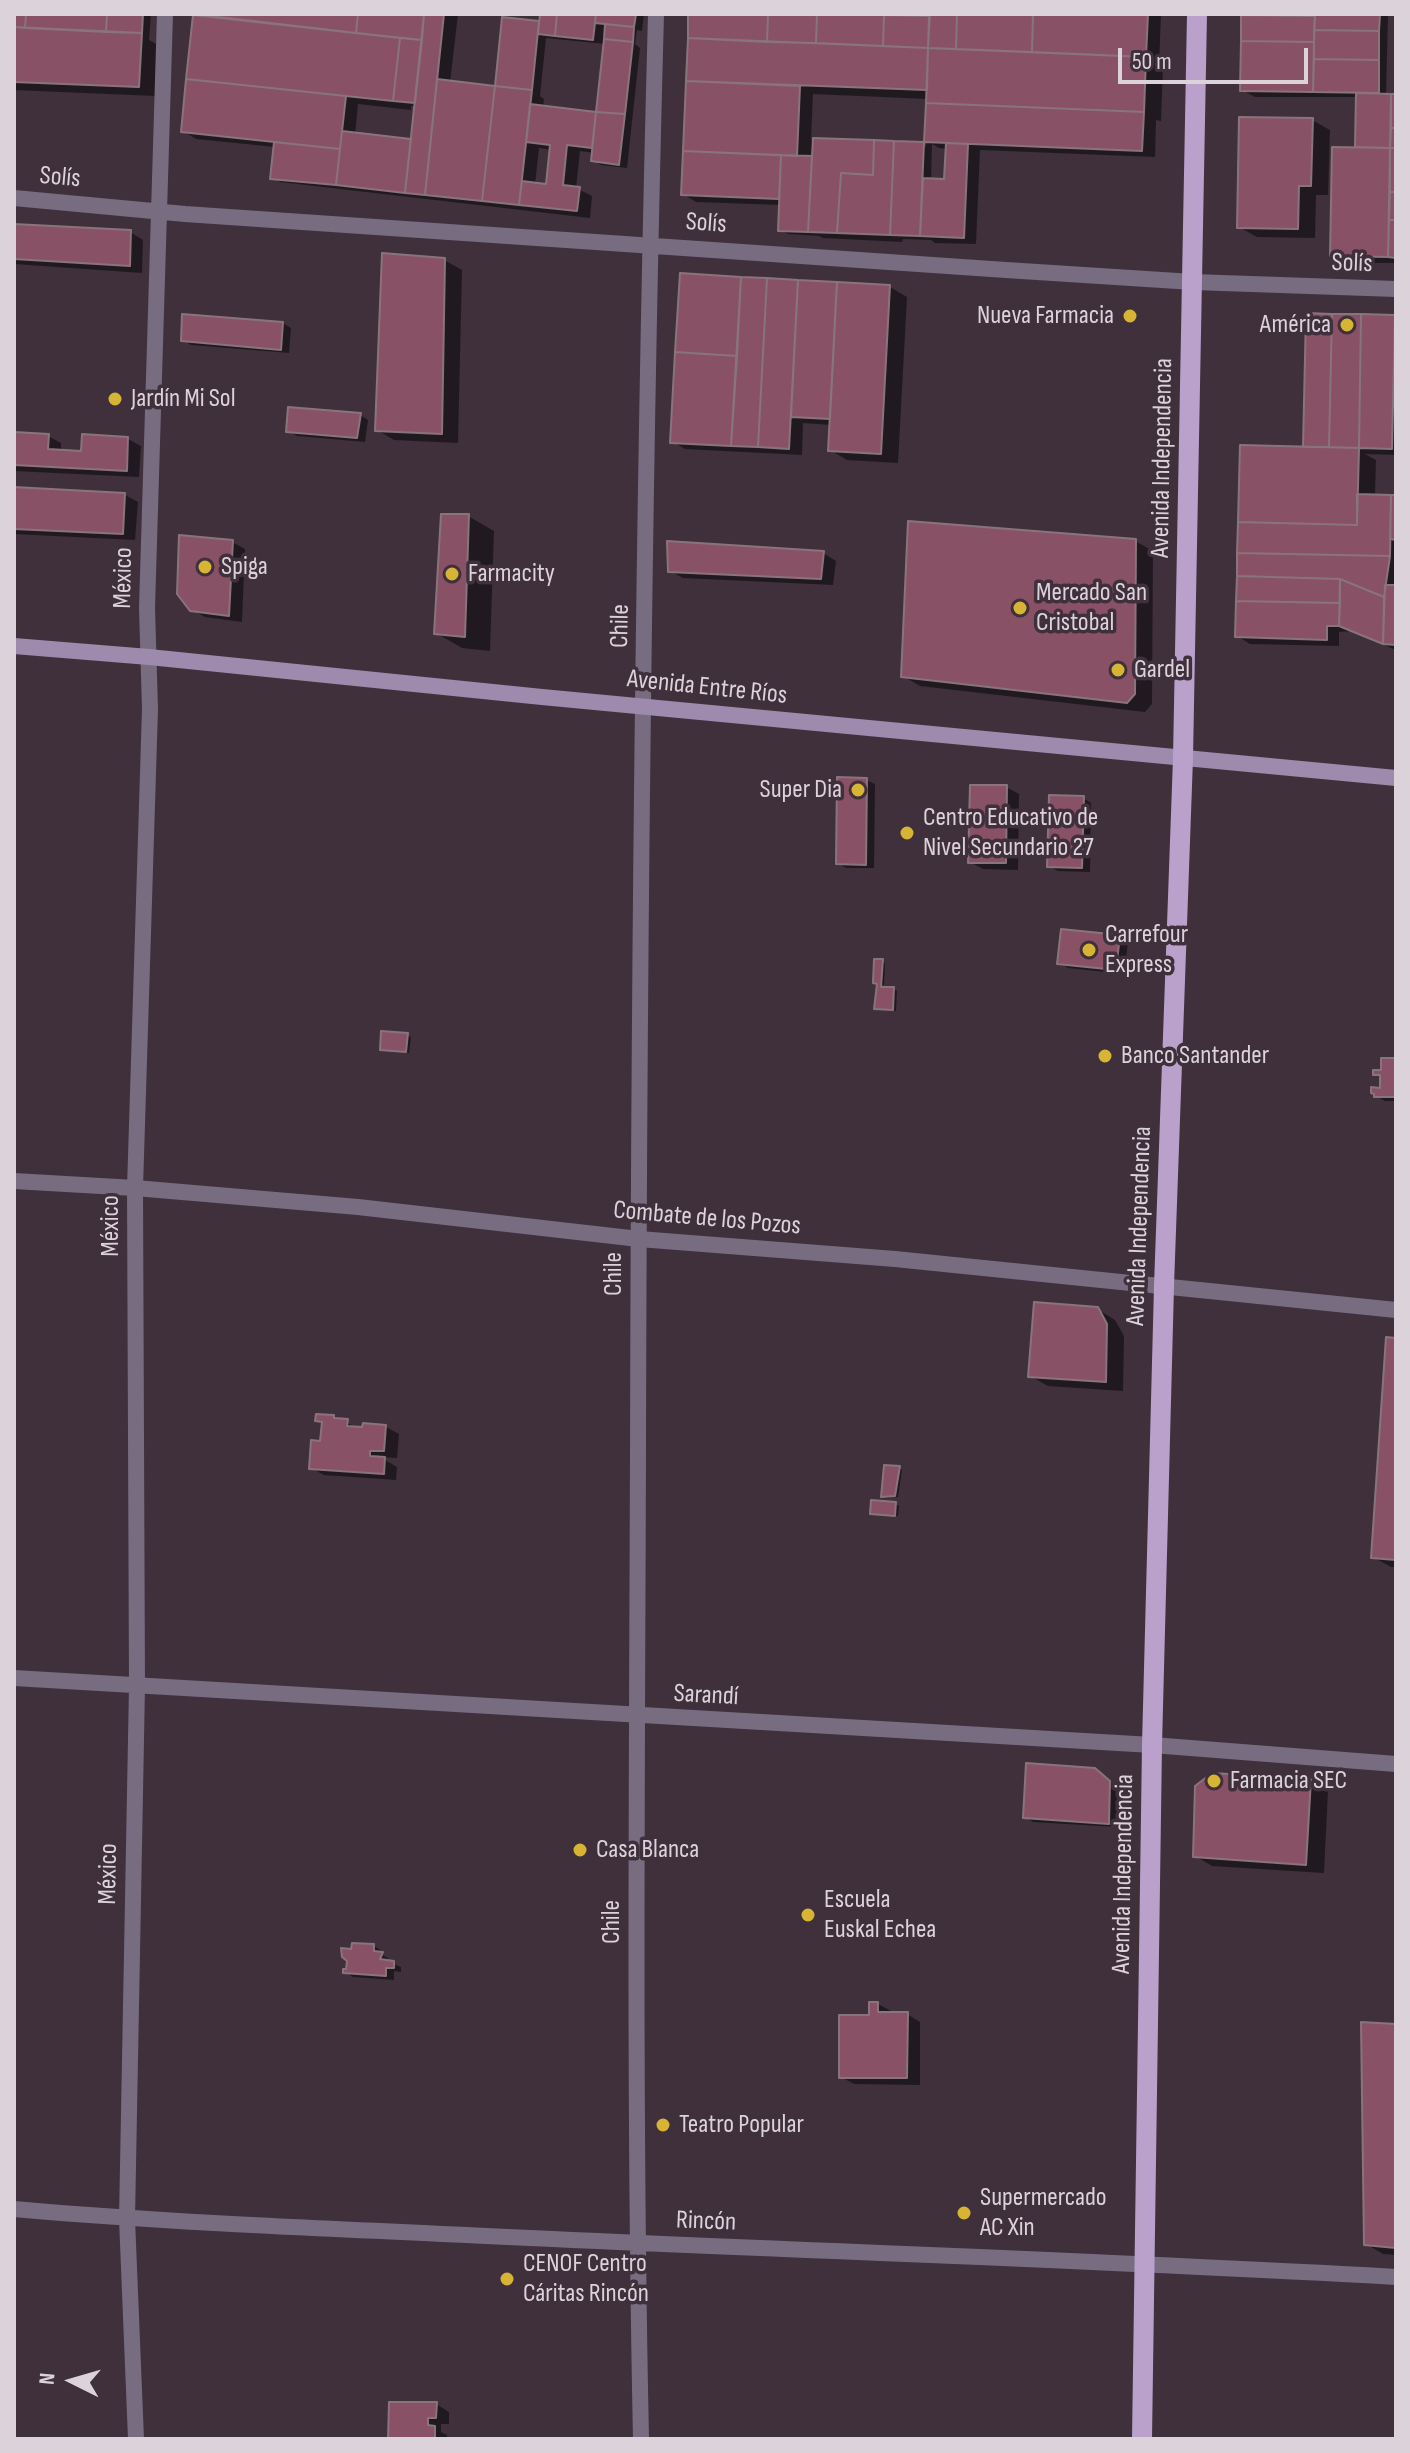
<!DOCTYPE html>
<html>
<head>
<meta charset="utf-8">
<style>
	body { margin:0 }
	#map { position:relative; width:1410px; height:2453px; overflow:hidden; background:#3f303c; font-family:"Sofia Sans Condensed",sans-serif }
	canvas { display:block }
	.frame { position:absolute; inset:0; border:16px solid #dcd2d9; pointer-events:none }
	.north { position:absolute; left:32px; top:2341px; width:80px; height:80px; -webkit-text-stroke:6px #3f303c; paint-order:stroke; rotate:275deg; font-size:22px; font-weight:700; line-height:32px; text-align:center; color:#dcd2d9 }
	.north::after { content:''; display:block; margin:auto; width:28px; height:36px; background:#dcd2d9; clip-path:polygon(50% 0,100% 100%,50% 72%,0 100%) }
	.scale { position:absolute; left:1118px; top:48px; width:190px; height:36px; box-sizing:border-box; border:4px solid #dcd2d9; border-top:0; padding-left:10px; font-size:24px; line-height:28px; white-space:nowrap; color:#dcd2d9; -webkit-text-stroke:6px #3f303c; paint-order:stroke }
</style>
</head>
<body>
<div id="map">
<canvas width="1410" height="2453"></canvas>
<div class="frame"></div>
<div class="north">N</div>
<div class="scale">50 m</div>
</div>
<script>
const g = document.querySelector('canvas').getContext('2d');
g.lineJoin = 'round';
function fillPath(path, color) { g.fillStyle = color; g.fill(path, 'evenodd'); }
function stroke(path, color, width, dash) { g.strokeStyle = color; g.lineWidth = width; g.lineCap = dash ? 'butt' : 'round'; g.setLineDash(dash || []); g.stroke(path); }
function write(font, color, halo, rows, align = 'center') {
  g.font = font + ' "Sofia Sans Condensed",sans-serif'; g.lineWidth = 7; g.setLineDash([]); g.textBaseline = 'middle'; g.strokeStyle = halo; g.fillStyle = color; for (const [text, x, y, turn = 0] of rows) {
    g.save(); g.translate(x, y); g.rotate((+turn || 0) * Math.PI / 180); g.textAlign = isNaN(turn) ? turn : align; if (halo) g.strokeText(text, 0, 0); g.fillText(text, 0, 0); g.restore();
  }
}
fillPath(new Path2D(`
	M14,14H151L149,40L158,45L156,96L14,90Z
	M195,14H458L450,83L504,89V19L541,24L542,14H644L642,31L637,30L635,44L640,48L627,168L601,165L593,160L594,153L580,151L576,188L592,196L590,218L280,182L272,177L275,147L196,139L183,131ZM546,38L605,44L598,114L543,108L544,99L540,96ZM358,104L411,110V106H416L413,141L355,135ZM539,148L552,150L548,186L535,185Z
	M690,14H1161L1159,66L1163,69L1161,121L1156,120L1155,157L980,150L976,244L935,243L931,240L903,239L902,242L823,238L819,236L788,234L780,230L781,205L696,202L683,194ZM813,94L928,99L926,147L923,144L811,140ZM932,144L939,148L947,149L946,181L931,180Z
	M1243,14H1388L1386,96H1396V263H1345L1332,255L1363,149L1357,146L1358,97H1255L1242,90Z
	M1312,120L1330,130L1328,195H1316L1315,238L1257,237L1239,227Z
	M14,226L130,232L143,240L142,273L14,264Z
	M444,260L462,270L458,443L394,440L377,430Z
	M682,275L890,287L907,297L898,463L847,460L830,450L831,425L803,423L802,455L685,449L673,442Z
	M1308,315L1396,317V455L1365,454L1376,460L1375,496L1396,497V650L1352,631L1339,632V646L1250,644L1237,636L1305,449Z
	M283,323L291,328L289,353L191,345L183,340Z
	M360,415L368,420L365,442L297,436L288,431Z
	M14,434L48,436L61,443V452L83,453L128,439L141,446L139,477L14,471Z
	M14,489L125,495L138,502L135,540L14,534Z
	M468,516L494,531L490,651L462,648L436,633Z
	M1135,541L1153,551L1152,704L1145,712L920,686L903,676Z
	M232,542L245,549L242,622L205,617L191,609Z
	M823,553L836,561L833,585L683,578L670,571Z
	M866,780L875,784L874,868H846L838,863Z
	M1006,787L1019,794L1018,870L983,869L970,862Z
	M1083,798L1091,803L1090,872L1058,871L1049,866Z
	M1120,937L1128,942L1124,974L1068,968L1060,963Z
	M882,961L885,963L884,985L878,984Z
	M894,989L897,991L896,1011L876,1008Z
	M407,1035L411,1037L409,1053L382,1049Z
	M1396,1060V1101H1385L1376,1096L1381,1090L1382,1078L1375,1074L1383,1072Z
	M1097,1309L1115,1320L1124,1336L1123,1391L1048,1386L1030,1376Z
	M1396,1340V1567H1391L1373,1557Z
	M333,1417L361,1429L386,1427L399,1434L397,1458L380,1457L397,1467L396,1480L324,1475L311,1468L322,1443L323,1424L317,1420Z
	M899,1468L902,1470L898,1497L886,1498L883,1496Z
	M895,1504L899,1506L898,1516L872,1513Z
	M1095,1770L1117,1788V1827L1033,1822L1025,1817Z
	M1311,1781L1328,1791L1324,1873L1212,1866L1195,1856Z
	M374,1946L382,1951V1955L388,1958V1962L401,1967V1972L394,1971V1980L353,1977L345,1972Z
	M878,2004L891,2011V2014H907L920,2022V2085L854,2084L841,2077Z
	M1396,2026V2255L1383,2254L1366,2244Z
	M436,2404L449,2412V2424H441V2432L447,2435V2439H390Z`), '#0007');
const building = new Path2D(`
	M14,14H26L25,28L14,27Z
	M26,14H107L106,32L25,28Z
	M107,14H143L142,33L106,32Z
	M193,14H358L356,33Z
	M358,14H424L422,40L356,33Z
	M424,14H444L425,195L405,193Z
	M540,14H557L555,36L538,34Z
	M557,14H596L593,40L555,36Z
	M596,14H636L634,27L595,23Z
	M688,14H768L767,42L688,38Z
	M768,14H817L816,43L767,42Z
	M817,14L884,15L883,46L816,43Z
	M930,14H957L956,49L928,48Z
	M957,14H1033L1032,52L956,49Z
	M1033,14H1148L1146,57L1032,52Z
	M1315,14H1380L1379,31L1314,30Z
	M193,15L400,38L393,101L186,79Z
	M884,15L929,16L928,48L883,46Z
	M1241,15L1315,16L1314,42L1241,41Z
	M502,17L539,21L532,90L495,86Z
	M605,24L634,27L633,42L604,39Z
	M14,27L142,33L139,87L14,82Z
	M1314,30L1379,31V60L1314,59Z
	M400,38L422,40L415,103L393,101Z
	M688,38L928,48L927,90L686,81Z
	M604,39L633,42L625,114L596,112Z
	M1241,41L1314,42L1313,92L1240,91Z
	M928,48L1146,57L1144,112L926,103Z
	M1314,59L1379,60V93L1313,92Z
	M186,79L346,96L340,149L181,132Z
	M437,79L495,86L482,201L425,195Z
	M686,81L800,86L797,156L683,151Z
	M495,86L532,90L519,205L482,201Z
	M1356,93L1391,94L1390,148L1355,147Z
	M1391,94H1396V128H1391Z
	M926,103L1144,112L1142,151L924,142Z
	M530,104L596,112L592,148L567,145L563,185L580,187L577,211L519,205L522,181L546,184L550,145L526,142Z
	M596,112L625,114L619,165L591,161Z
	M1239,117L1313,118L1311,186H1299L1298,229L1237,228Z
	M1391,128H1396V148H1390Z
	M342,131L411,139L405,193L336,185Z
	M813,138L874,140L873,175L841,173L837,233L808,232Z
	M874,140L894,141L890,235L837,233L841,173L873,175Z
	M894,141L924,142L920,236L890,235Z
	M274,142L340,149L336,185L270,179Z
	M946,143L968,144L964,238L920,236L923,178L944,179Z
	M1332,147L1390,148L1388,257L1330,256Z
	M1390,148H1396V192H1390Z
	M683,151L781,155L779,199L681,195Z
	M781,155L812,156L808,232L778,231Z
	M1390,192H1396V220H1389Z
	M1389,220H1396V258L1388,257Z
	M14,224L131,230L130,266L14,259Z
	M382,253L445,258L442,434L375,431Z
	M680,273L741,277L737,356L675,352Z
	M741,277L767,278L758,447L731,446Z
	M767,278L798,280L789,449L758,447Z
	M798,280L837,282L830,419L791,417Z
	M837,282L890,285L881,454L828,451Z
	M1306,313L1332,314L1329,447H1303Z
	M182,314L283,322L281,350L181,341Z
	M1332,314H1361L1359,448L1329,447Z
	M1361,314L1395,315L1392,449L1359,448Z
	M675,352L737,356L731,446L670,443Z
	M288,407L361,413L357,438L286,432Z
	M14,432L49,434L48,449L81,451L82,434L128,437L127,471L14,465Z
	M1240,445L1359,448L1357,525L1238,522Z
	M14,487L125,493L123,534L14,529Z
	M1357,494L1391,495L1390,556L1237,553L1238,522L1357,525Z
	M1391,495H1396V540L1390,539Z
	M441,514H469L465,637L434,634Z
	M908,521L1136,539L1135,694L1127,703L901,677Z
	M179,535L233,540L229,616L190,611L177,594Z
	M667,541L824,551L821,579L668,572Z
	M1237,553L1390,556L1384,597L1340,579L1237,576Z
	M1237,576L1340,579V603L1236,601Z
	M1340,579L1384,597L1383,644L1339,626Z
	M1385,585H1396V645L1383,644Z
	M1236,601L1340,603L1339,626H1327V640L1235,637Z
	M837,777L867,778L866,865L836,864Z
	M970,785H1007L1006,863H968Z
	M1049,795L1084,796L1082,868L1047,867Z
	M1061,929L1120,935L1116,970L1057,964Z
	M874,959H883L881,987H894L893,1010L874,1009L877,984L873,983Z
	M381,1031L408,1033L406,1052L380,1050Z
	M1381,1058H1396V1097H1374V1094L1371,1093V1087L1380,1088V1075H1373V1070H1381Z
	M1034,1302L1098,1307L1107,1324L1106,1382L1028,1377Z
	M1386,1337L1396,1338V1560L1371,1558Z
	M316,1414L334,1415V1418L348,1419L347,1426L362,1427L363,1423L386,1425L384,1451H370V1456L385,1457L384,1474L309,1469L311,1440L320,1441L322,1422L315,1421Z
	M884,1465L900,1466L895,1496L881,1497Z
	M871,1500L896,1502L895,1516L870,1514Z
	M1026,1763L1095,1768L1110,1781L1109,1824L1023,1818Z
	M1212,1773L1311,1779L1306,1865L1193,1857L1195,1786Z
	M352,1943L374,1944V1951L383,1952L380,1959L394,1961V1968H386V1976L343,1973V1969H346L347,1961L342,1957L341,1948L351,1949Z
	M869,2002H878V2012H908L907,2078H839V2015H869Z
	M1361,2022L1396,2024V2248L1364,2245Z
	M389,2402H437L436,2418H428V2425L435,2426V2439H388Z`);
fillPath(building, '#895165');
stroke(building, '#8a747b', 2);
stroke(new Path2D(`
	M14,198L185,214L1006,270L1193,282L1396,289
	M14,1678L1152,1745L1396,1764
	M14,2209C150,2221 287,2227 424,2233C748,2249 1072,2259 1396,2277
	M136,2439L127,2219L137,1686L135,1188L150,709L147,608L165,14
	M641,2439C634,2110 637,1781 638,1452C639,973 643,493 656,14`), '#786c81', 16);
stroke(new Path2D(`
	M14,1181L135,1188L358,1207L639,1239L895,1259L1396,1310`), '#786c81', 16);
stroke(new Path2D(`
	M14,646L149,657L542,697L1396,778`), '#9d8aac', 16);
stroke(new Path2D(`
	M1142,2439L1152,1745L1164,1286L1183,758L1197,14`), '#b9a1cc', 20);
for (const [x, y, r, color] of [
	[1130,316,8,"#d7b434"],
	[1347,325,8,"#d7b434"],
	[115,399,8,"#d7b434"],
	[205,567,8,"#d7b434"],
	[452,574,8,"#d7b434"],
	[1020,608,8,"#d7b434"],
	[1118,670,8,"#d7b434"],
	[858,790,8,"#d7b434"],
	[907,833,8,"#d7b434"],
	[1089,950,8,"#d7b434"],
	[1105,1056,8,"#d7b434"],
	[1214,1781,8,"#d7b434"],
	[580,1850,8,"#d7b434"],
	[808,1915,8,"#d7b434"],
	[663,2125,8,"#d7b434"],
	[964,2213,8,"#d7b434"],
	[507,2279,8,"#d7b434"]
]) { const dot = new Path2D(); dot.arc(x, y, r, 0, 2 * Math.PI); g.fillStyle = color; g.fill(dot); stroke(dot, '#3f303c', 3); }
write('26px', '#dcd2d9', '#3f303c', [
	["Solís",60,178,5],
	["Solís",706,224,4],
	["Solís",1352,264,2],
	["Avenida Independencia",1163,458,-89],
	["México",124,578,-89],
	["Chile",621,626,-89],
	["Avenida Entre Ríos",707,688,6],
	["Combate de los Pozos",707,1219,5],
	["México",111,1226,-90],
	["Avenida Independencia",1140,1226,-88],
	["Chile",614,1274,-90],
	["Sarandí",706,1696,3],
	["México",109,1874,-89],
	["Avenida Independencia",1124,1874,-89],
	["Chile",612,1922,-90],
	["Rincón",706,2222,2]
]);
write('26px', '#dcd2d9', '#3f303c', [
	["Nueva Farmacia",1114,316,"right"],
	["América",1331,325,"right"],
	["Jardín Mi Sol",131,399],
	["Spiga",221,567],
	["Farmacity",468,574],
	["Mercado San",1036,593],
	["Cristobal",1036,623],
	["Gardel",1134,670],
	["Super Dia",842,790,"right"],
	["Centro Educativo de",923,818],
	["Nivel Secundario 27",923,848],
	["Carrefour",1105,935],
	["Express",1105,965],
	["Banco Santander",1121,1056],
	["Farmacia SEC",1230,1781],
	["Casa Blanca",596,1850],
	["Escuela",824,1900],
	["Euskal Echea",824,1930],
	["Teatro Popular",679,2125],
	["Supermercado",980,2198],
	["AC Xin",980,2228],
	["CENOF Centro",523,2264],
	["Cáritas Rincón",523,2294]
], 'left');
</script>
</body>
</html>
